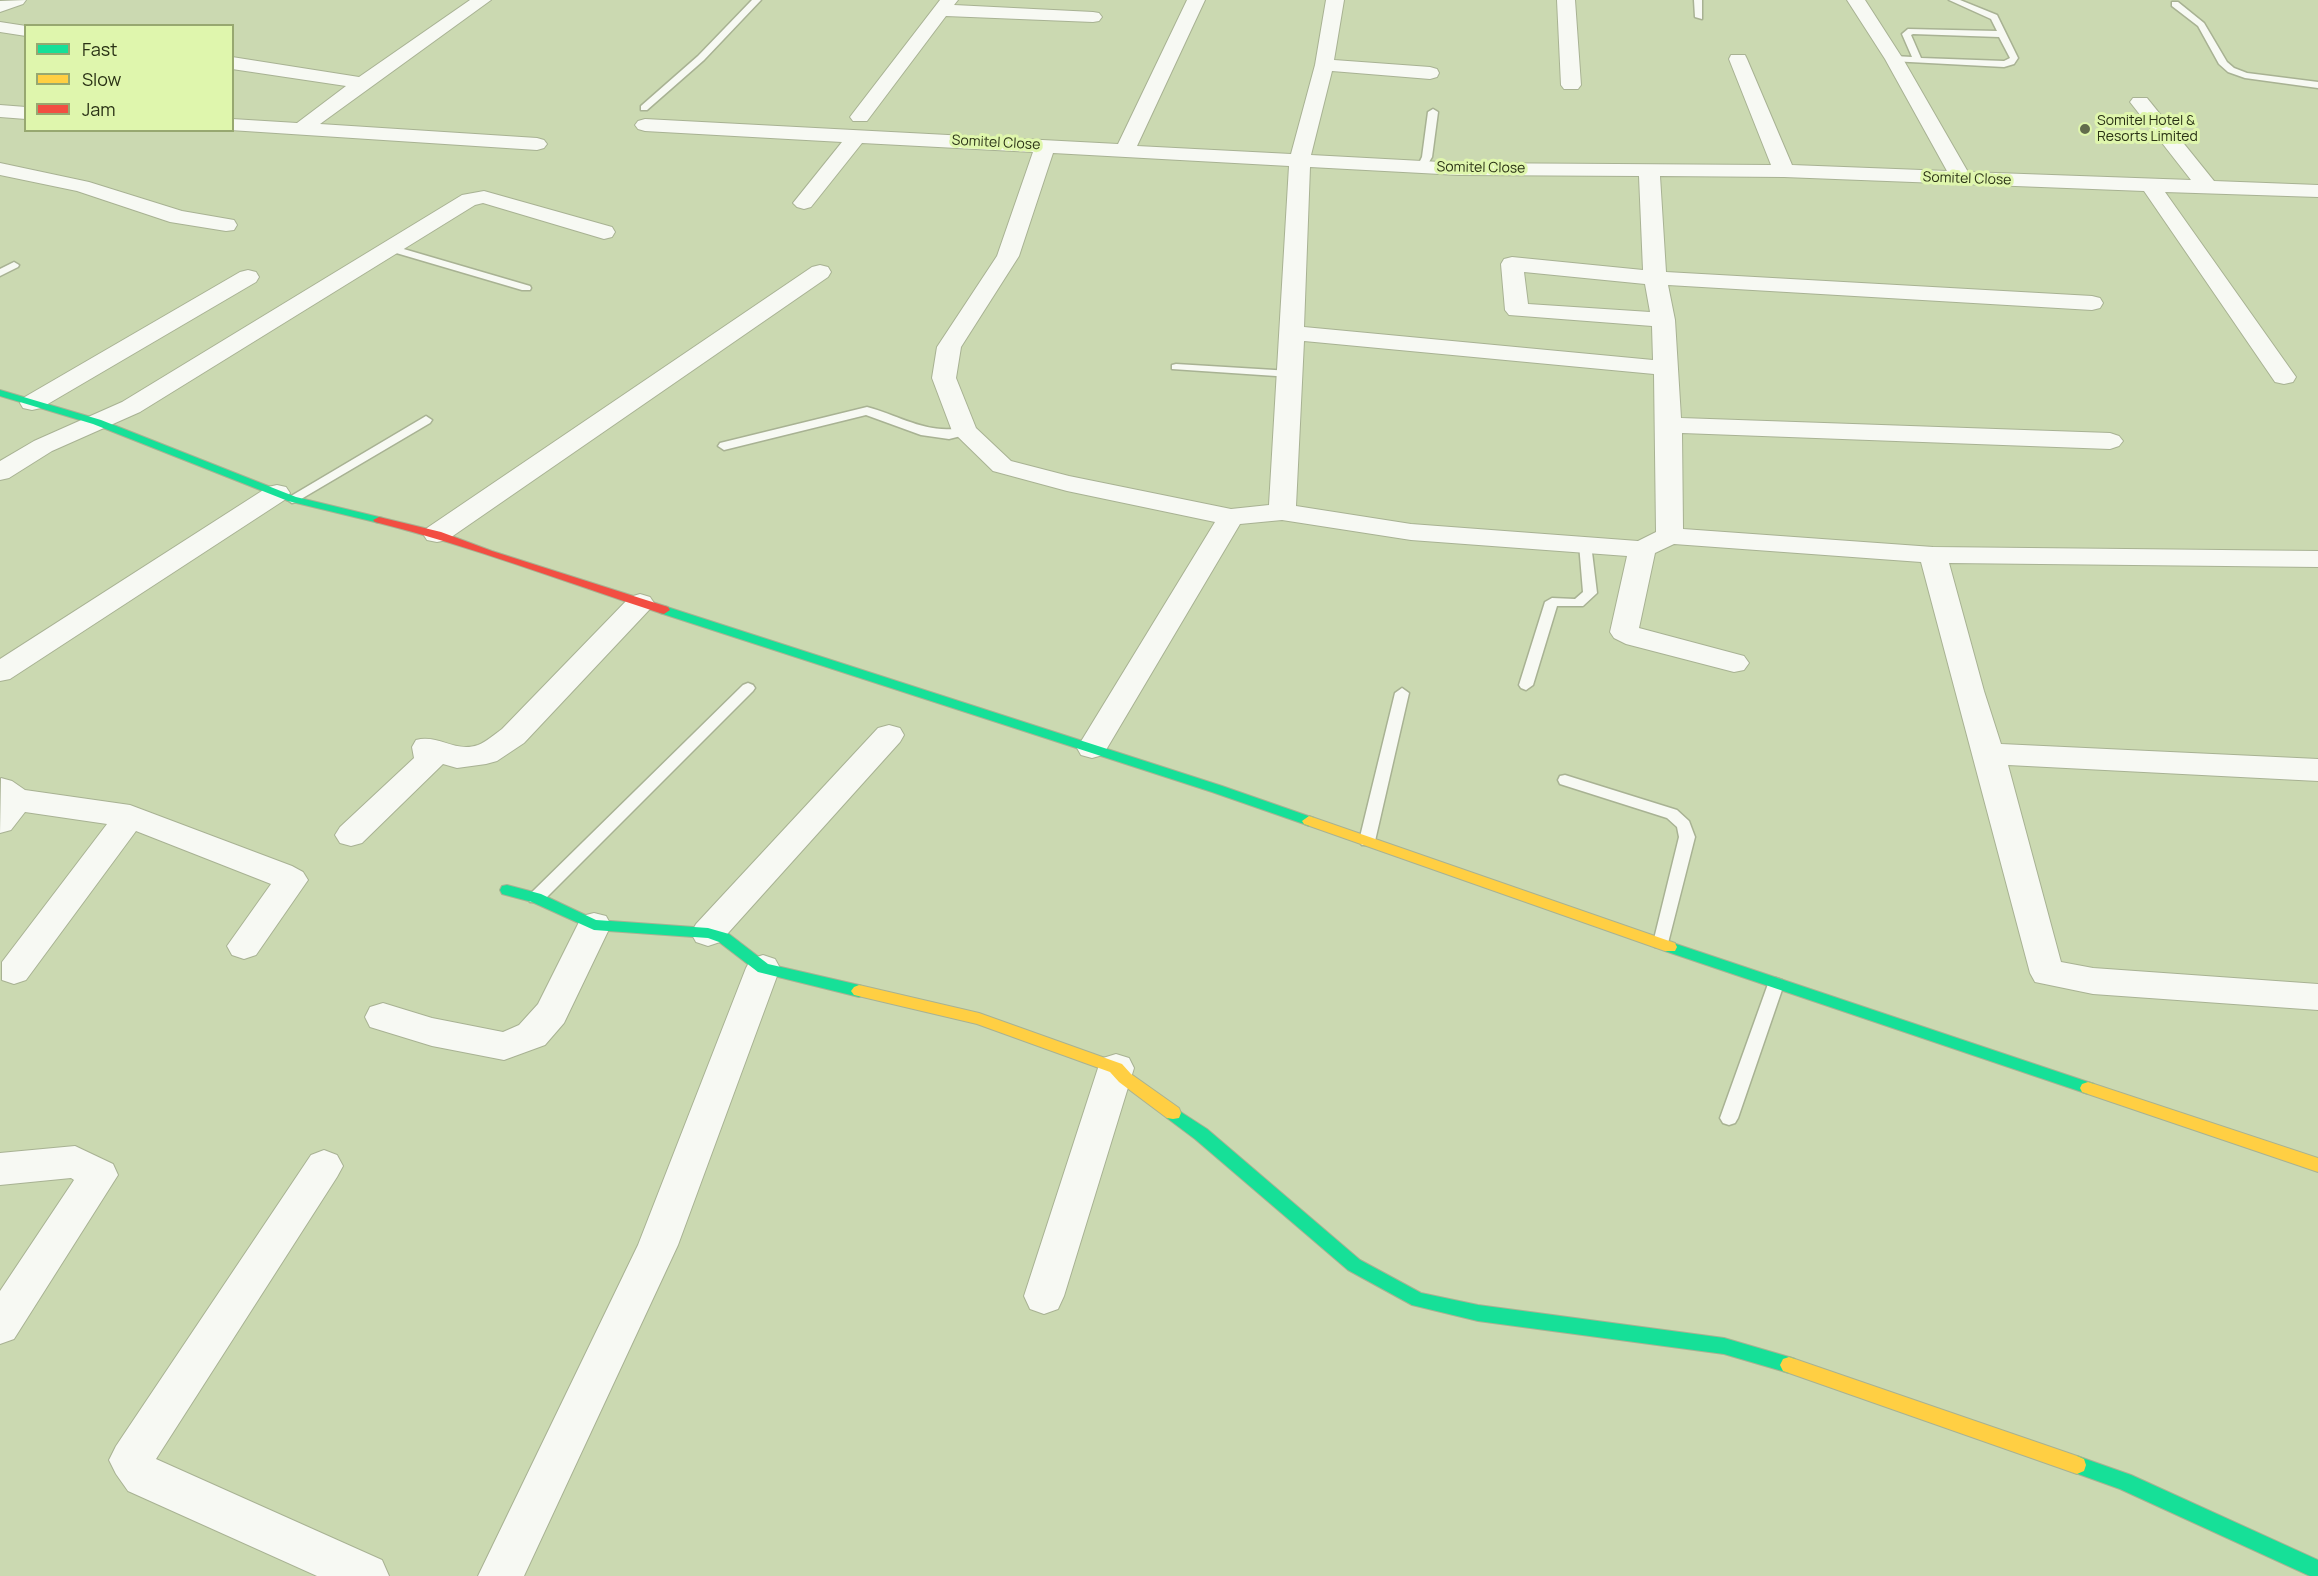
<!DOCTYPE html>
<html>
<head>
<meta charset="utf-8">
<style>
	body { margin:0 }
	#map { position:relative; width:2318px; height:1576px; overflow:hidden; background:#cbd9b1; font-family:Manrope,sans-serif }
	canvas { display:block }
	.legend { position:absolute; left:24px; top:24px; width:210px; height:108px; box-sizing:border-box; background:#dff6ad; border:2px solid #97a870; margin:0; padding:8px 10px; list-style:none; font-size:18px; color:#2a3215 }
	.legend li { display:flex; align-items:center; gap:12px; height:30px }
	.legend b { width:30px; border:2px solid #97a870 }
</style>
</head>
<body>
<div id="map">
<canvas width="2318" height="1576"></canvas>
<ul class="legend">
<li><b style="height:8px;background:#16e098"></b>Fast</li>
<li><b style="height:8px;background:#ffcf43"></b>Slow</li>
<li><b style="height:8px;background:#f24e42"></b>Jam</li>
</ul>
</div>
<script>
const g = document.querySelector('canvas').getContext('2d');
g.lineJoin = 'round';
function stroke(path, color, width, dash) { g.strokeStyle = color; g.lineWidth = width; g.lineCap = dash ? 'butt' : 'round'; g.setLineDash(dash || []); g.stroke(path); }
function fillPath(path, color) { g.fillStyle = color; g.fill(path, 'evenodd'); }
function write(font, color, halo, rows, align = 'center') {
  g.font = font + ' Manrope,sans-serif'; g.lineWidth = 6; g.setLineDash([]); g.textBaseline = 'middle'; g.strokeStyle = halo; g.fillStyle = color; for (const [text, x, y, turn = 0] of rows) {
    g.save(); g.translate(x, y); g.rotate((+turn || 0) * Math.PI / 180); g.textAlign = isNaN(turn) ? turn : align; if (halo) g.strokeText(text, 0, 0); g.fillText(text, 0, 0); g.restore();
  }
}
const lane = new Path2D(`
	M752,0H761L704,60L647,110H641V106L698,56Z
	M1694,0H1702V19L1695,17Z
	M1949,0H1960L1997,15L2018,58L2014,64L2004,67L1891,61L1890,59L1894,56L1912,57L1902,34L1908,29L1997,31L1991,19ZM1913,34L1999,37L2010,58L2004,61L1921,58L1911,35Z
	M2172,2H2178L2204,23L2227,62L2234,68L2247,73L2318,82V88L2245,78L2228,72L2219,64L2198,26L2172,6Z
	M1433,109L1438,112L1432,157L1425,169L1422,170L1417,167L1422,157L1428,112Z
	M390,245L530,286L531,288L530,290H522L386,250L385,248Z
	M14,262L19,265L18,267L0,276V269Z
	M1176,364L1291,371L1297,374L1291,377L1172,369V365Z
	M867,407C901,416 929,436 965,427L971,431L969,434L949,439L921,435L866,415L724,450L718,446L720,443Z
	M426,416L432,420L430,423L296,502L292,503L286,499Z
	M1585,540L1591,544L1597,593L1583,606H1557L1533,685L1526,690L1521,688L1519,685L1545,602L1552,598L1575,599L1583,592L1579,544Z
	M748,683L753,685L755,688L753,691L542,902H530L528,898L530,894L743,685Z
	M1402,688L1409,693L1375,841L1372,845H1362L1359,841L1395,693Z
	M1565,775L1677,810L1689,821L1695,837L1667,947H1655L1653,943L1679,837L1677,827L1667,818L1560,784L1558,780L1560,776Z
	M1776,978L1782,980L1784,984L1738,1118L1735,1123L1729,1125L1723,1123L1720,1118L1768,984L1770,980Z`);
const street = new Path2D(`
	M26,0L23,4L0,12V1Z
	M470,0H491L320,124L537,138L544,140L547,144L544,148L537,150L230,130H232V119L297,123L346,86L232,69V57L359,77Z
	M940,0H958L954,5L1093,12L1099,13L1102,17L1099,21L1093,22L946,16L867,121H853L850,117L853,113Z
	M1187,0H1205L1137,146L1291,154L1315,65L1326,0H1344L1334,60L1430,67L1437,69L1439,73L1437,77L1430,79L1332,71L1311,155L1459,163L1771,165L1729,59L1731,55H1745L1747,59L1792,165L1947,171L1885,59L1847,0H1865L1903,59L1968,172L2191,180L2130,102L2133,98H2147L2214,181L2318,185V197L2165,192L2296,377L2293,382L2284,384L2275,382L2144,191L1784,177L1660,176L1666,272L2092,296L2100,298L2103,303L2100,308L2092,310L1668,285L1675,320L1681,418L2110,433L2119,436L2123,441L2119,446L2110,449L1682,433L1683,529L1933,547L2318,551V567L1949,563L1984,691L2001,744L2318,759V781L2008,765L2061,962L2093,968L2318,984V1010L2093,994L2035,982L2030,973L1921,562L1674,544L1655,553L1639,628L1744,656L1749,663L1744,670L1734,672L1626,644L1614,638L1610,632L1627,556L1411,540L1282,520L1240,524L1103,755L1092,758L1081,755L1077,748L1215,522L1067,491L993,471L952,431L932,378L937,347L997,256L1033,152L862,143L811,207L804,209L797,207L793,203L842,142L645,131L638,129L635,125L638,121L645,119L1118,144ZM1053,153L1289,166L1269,505L1231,509L1069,476L1011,461L976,428L956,378L961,347L1019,256ZM1310,167L1459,175L1639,176L1643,270L1512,257L1504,259L1501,264L1505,310L1509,315L1652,326L1653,360L1304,327ZM1524,272L1645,284L1650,312L1528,304ZM1304,341L1654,374L1656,532L1638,541L1411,524L1296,506Z
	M1557,0H1575L1581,85L1578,89H1564L1561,85Z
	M0,22L26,26V36L0,32Z
	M0,105L26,107V119L0,117Z
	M0,163L89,182L182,211L234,220L237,225L234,230L226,231L170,222L77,191L0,175Z
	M484,191L612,227L615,232L612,237L604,239L483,203L475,205L140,412L52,451L9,478L0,480V461L34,441L122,402L462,195Z
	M820,265L828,267L831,272L828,277L447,540L437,542L427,540L423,534L427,528L812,267Z
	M248,270L256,272L259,277L256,282L41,408L32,410L23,408L20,403L23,398L240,272Z
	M277,485L286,487L290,493L286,499L10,679L0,681V659L268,487Z
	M640,594L650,597L654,603L650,609L524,743L497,761L486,764L457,768L443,764L362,843L351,846L340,843L335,835L340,827L414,758L412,747L416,740C438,734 455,753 478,745C486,742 495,734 502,729L630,597Z
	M889,725L900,728L904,735L900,742L720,942L708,946L696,942L691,933L696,924L878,728Z
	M1,778L12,781L25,790L130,805L292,866L303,872L308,880L256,955L244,959L232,955L227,946L271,884L136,831L26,980L14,984L2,980V962L107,824L25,812L11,830L0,833Z
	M594,913L606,916L611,925L564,1023L545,1045L504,1060L432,1046L370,1027L365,1017L370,1007L383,1003L432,1018L503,1032L519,1025L538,1004L582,916Z
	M763,955L775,959L780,968L678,1245L524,1576H478L638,1245L746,968L751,959Z
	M1116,1054L1129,1058L1134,1068L1064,1296L1058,1309L1044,1314L1030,1309L1024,1296L1098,1068L1103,1058Z
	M75,1146L113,1164L118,1175L14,1339L0,1344V1291L74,1180L71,1178L0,1185V1153Z
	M324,1150L337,1155L343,1166L337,1177L156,1459L382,1560L389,1576H317L128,1491L116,1474L109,1460L116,1446L311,1155Z`);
const fast = new Path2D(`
	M0,390L101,420L296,497L383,518L385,520L379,523L288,501L93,424L0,396Z
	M664,606L1222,786L1314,818L1316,821L1309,826L1304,824L1212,792L660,613L658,610L660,607Z
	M507,885L541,894L596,920L708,928L729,934L768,964L859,985L864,987L867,991L864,995L859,997L758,972L719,942L708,938L594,930L532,902L502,894L500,890L502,886Z
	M1670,942L2094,1084L2096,1088L2094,1092L2088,1094L1665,951L1663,947L1665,943Z
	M1173,1107L1207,1129L1360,1260L1421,1293L1478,1305L1724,1338L1789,1357L1795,1359L1798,1365L1795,1371L1789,1373L1724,1354L1478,1321L1412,1305L1348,1270L1195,1139L1167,1118L1165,1113L1167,1108Z
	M2077,1456L2131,1475L2318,1560V1576H2310L2120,1489L2070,1471L2068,1465L2070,1459Z`);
const slow = new Path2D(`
	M1309,816L1675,943L1677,947L1675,951H1665L1304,824L1302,821Z
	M859,985L979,1013L1122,1064L1131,1074L1179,1108L1181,1113L1179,1118L1173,1119L1167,1118L1119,1082L1110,1072L977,1024L854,995L851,991L854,987Z
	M2088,1082L2318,1158V1172L2082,1092L2080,1088L2082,1084Z
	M1789,1357L2077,1456L2084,1459L2086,1465L2084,1471L2077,1474L1789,1373L1783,1371L1780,1365L1783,1359Z`);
const jam = new Path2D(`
	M379,517L441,532L492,551L668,607L670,610L664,614L660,613C565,582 471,546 375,522L373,520Z`);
stroke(lane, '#a8b293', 3);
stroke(street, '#a8b293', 2);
stroke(fast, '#a8b293', 2);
stroke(slow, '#a8b293', 2);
stroke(jam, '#a8b293', 2);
fillPath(lane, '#f7f9f3');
fillPath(street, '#f7f9f3');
fillPath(fast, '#16e098');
fillPath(slow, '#ffcf43');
fillPath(jam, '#f24e42');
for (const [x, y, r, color] of [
	[2085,129,6,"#626c4c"]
]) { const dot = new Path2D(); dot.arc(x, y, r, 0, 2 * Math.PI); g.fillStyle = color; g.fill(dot); stroke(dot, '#dff6ad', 2); }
write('14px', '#2a3215', '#dff6ad', [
	["Somitel Hotel &",2097,121],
	["Resorts Limited",2097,137]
], 'left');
write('14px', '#2a3215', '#dff6ad', [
	["Somitel Close",996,143,3],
	["Somitel Close",1481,168,1],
	["Somitel Close",1967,179,2]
]);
</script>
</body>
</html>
